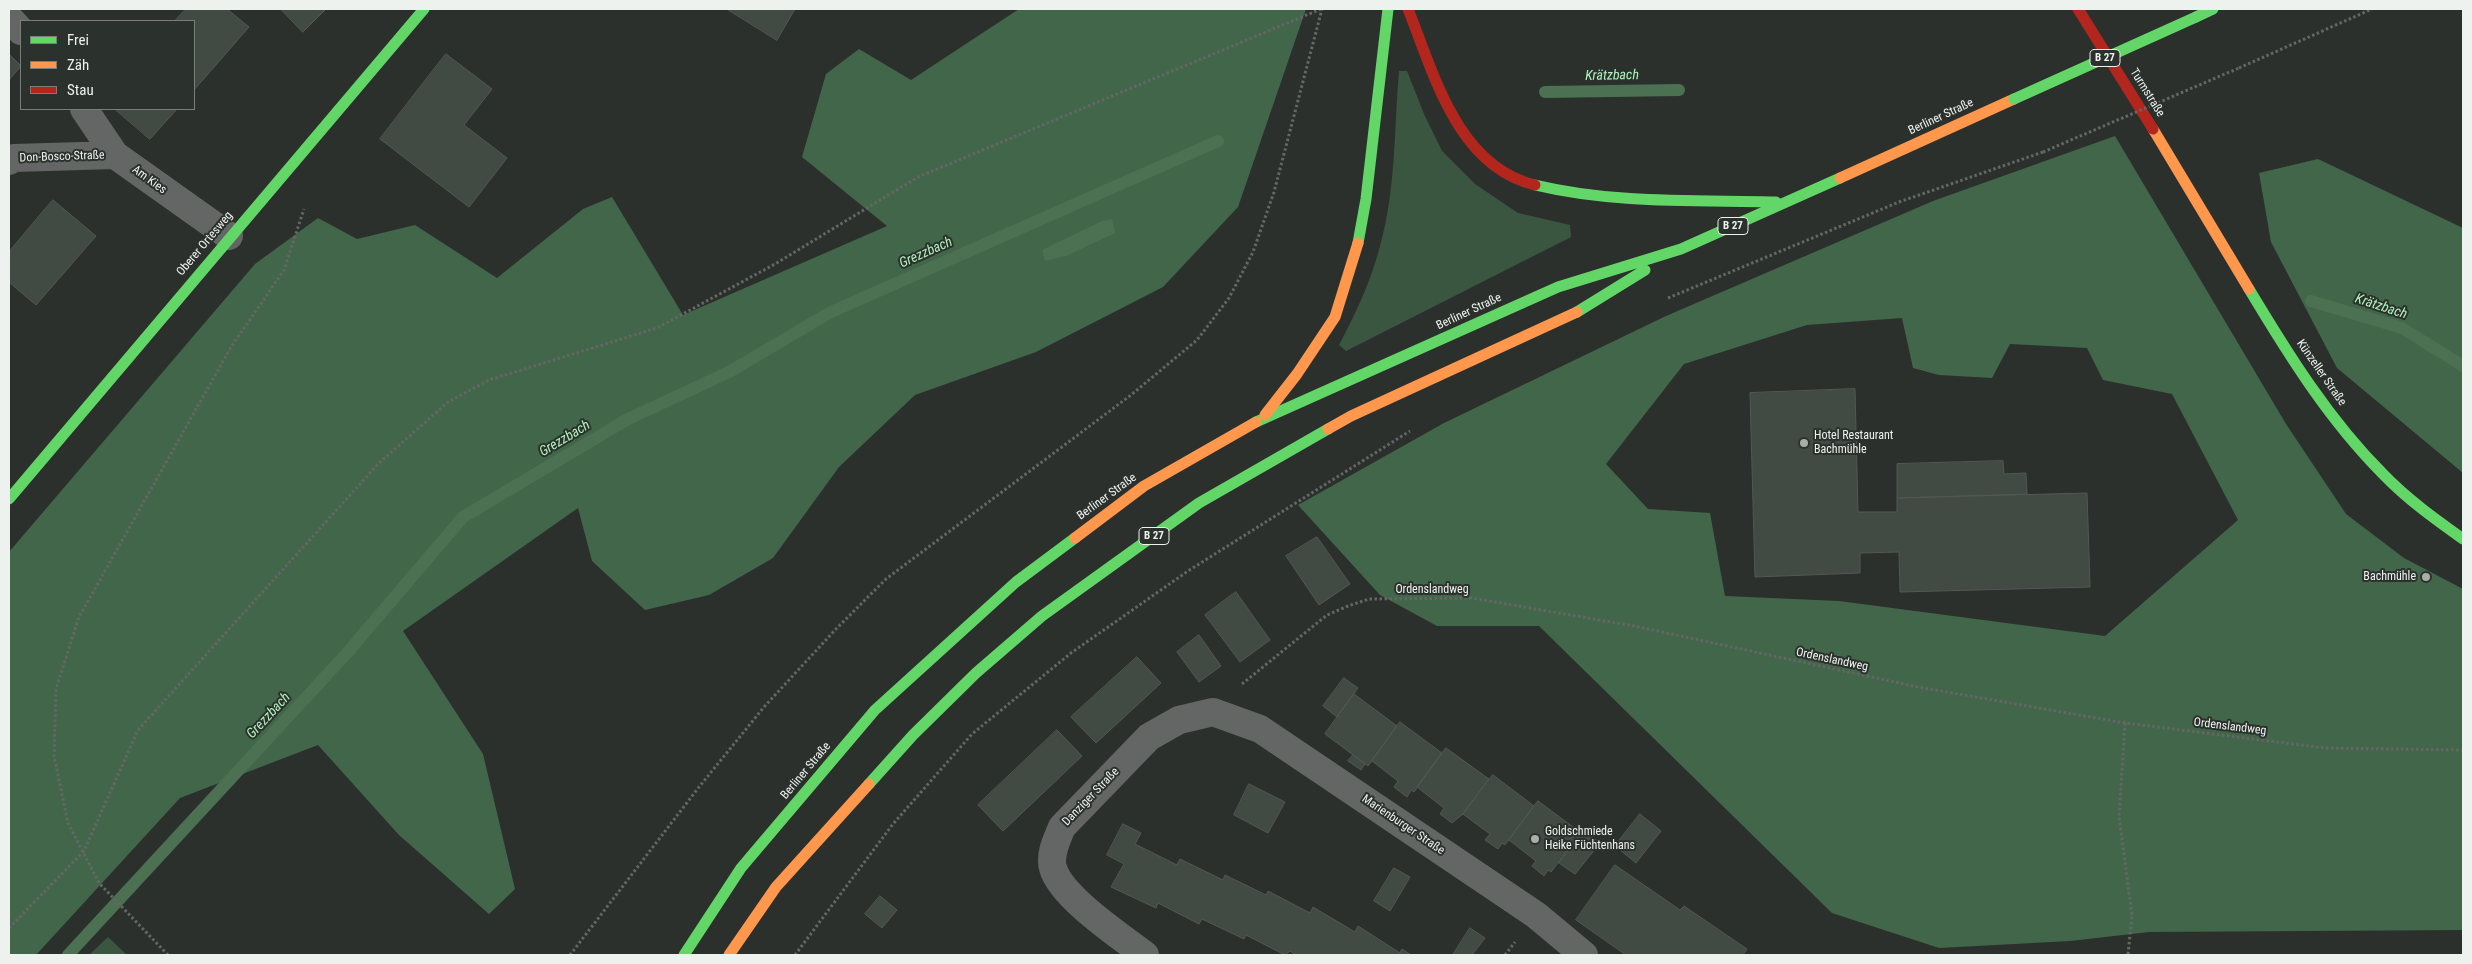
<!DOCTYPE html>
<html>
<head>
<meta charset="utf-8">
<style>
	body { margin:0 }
	#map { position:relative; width:2472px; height:964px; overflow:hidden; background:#2c302d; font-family:"Roboto Condensed",sans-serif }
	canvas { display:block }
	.frame { position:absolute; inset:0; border:10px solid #eef2ee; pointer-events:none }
	.legend { position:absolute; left:20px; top:20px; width:175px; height:90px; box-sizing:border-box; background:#2b312c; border:1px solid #797e7a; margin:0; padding:6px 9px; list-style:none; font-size:15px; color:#eef2ee }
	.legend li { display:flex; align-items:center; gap:10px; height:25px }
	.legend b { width:25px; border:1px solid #797e7a }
</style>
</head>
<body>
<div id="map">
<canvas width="2472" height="964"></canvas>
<div class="frame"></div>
<ul class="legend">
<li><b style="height:6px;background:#63d668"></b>Frei</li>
<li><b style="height:6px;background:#ff974d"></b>Zäh</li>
<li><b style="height:6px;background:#b3261e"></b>Stau</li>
</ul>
</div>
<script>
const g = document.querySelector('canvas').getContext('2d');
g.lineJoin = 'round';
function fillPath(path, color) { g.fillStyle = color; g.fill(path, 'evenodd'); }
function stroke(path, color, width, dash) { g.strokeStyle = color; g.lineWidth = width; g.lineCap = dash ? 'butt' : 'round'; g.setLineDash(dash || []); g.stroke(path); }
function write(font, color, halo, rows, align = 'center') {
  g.font = font + ' "Roboto Condensed",sans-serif'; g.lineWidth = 4; g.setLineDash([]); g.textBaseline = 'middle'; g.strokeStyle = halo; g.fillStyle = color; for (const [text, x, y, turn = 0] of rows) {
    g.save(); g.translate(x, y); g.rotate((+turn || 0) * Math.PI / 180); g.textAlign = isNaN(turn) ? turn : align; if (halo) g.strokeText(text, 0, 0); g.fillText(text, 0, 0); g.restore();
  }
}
fillPath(new Path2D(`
	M1399,71H1407L1424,114L1442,151L1475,184L1518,213L1570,225L1571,237L1346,351L1339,345C1356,313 1371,281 1380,246C1396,190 1394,129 1399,71Z
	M108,937L127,955H89Z`), '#3b5640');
fillPath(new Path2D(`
	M1019,9H1306L1238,207L1163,287L1036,352L915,395L839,467L773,558L709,595L645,610L592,561L578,508L403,631L483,754L515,889L489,914L399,835L318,745L180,798L36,955H9V552L255,264L318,218L357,239L415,225L497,278L583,209L612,197L683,315L887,226L802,157L826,74L859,49L911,80Z
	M2115,136L2286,424L2346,514L2404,558L2463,589V930L2149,932L2070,941L1939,948L1832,913L1539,626H1437L1380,595L1298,505L1444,423L1666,316L1933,201ZM1902,318L1913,368L1939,375L1992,378L2010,344L2087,348L2103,380L2172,394L2238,520L2105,636L1839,601L1725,596L1710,513L1648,509L1606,464L1684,364L1807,325Z
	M2318,159L2463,228V473L2337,368L2271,242L2259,173Z`), '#42664a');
fillPath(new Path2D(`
	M1112,219L1115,233L1066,256L1045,261L1042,250L1102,221Z`), '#4b7152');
stroke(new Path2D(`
	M1545,92L1679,90
	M2311,301L2402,328L2463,366
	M68,955L347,653L463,517L628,419L729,372L831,312L1218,141`), '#4b7152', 12);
const building = new Path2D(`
	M186,9H227L249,27L194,90V21H175Z
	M281,9H326L303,32Z
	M727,9H795L777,40Z
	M9,54L21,66L9,80Z
	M446,54L492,89L464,125L507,158L469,207L380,139Z
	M115,109H177L150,139Z
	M53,200L96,236L36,305L9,282V252Z
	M1855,389L1858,512H1897V498L2087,493L2090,587L1900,592L1899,552L1860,553V573L1755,577L1750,393Z
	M2003,461L2004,474L2026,473L2027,494L1897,498V464Z
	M1317,537L1350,584L1319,605L1286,556Z
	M1236,592L1270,640L1240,662L1205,615Z
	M1199,635L1221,666L1199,682L1177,652Z
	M1137,657L1161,683L1096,743L1071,717Z
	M1344,678L1358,688L1337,717L1323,706Z
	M1354,694L1397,726L1368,766L1325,734Z
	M1400,722L1442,753L1414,792L1411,790L1407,797L1394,787L1398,781L1372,761Z
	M1057,730L1082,756L1003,831L978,805Z
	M1446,748L1489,779L1463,814L1452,823L1440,814L1444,808L1417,787Z
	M1353,755L1365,764L1361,770L1348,761Z
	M1493,775L1534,806L1505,845L1502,843L1498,849L1485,840L1490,834L1463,814Z
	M1249,784L1285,802L1268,833L1234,815Z
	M1538,801L1581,833L1551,872L1548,870L1544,876L1532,866L1536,861L1509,840Z
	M1640,814L1661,831L1636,863L1615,846Z
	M1123,824L1141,833L1135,844L1177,865L1180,859L1223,880L1225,875L1266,895L1268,891L1310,913L1313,907L1355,932L1358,926L1400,953L1402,949L1411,955H1296L1290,951L1285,955L1246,935L1244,939L1202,919L1199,924L1158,903L1156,908L1111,887L1124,864L1107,855Z
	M1582,828L1600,843L1575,874L1559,863L1581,833L1579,832Z
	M1615,865L1680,910L1684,906L1747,949L1743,955H1626L1576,920Z
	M1394,868L1410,877L1390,911L1374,901Z
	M880,896L897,910L882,928L865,914Z
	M1470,928L1485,938L1472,955H1453Z`);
fillPath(building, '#414a43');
stroke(building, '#545755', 1);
stroke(new Path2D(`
	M2239,68L2372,9
	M1668,298L1899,202L2043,152
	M1242,684L1327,615L1348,606L1369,599L1472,598L1634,626L1918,687L2125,723L2325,748L2463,750
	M2125,723L2119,817L2132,915L2128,955
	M9,928L84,851L138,730L379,463L448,402L489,380L657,328L775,264L918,177L1321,9
	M168,955L99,883L68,823L54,756L56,689L79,617L231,347L284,270L304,209
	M570,955L699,787L764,707L836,629L886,579L1131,395L1197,340L1229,298L1253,252L1274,192L1322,9
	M795,955L893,824L972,734L1071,653L1188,571L1410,431
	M1505,955L1515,942`), '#646765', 3, [2.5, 2.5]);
stroke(new Path2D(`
	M9,18L21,31
	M84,109L115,155L229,236
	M9,161L14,158L115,155
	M1145,955C1120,936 1061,897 1053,868C1049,855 1057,839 1062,827L1149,737L1179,720L1213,712L1260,729L1536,915L1584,955`), '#636664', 28);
stroke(new Path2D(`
	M2196,17L2213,9
	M1535,185C1614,204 1696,200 1776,202
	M1358,243L1366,199L1388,9
	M2249,289C2288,354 2329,420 2383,474C2407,499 2435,519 2463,539
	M1577,312L1645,270
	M1256,422L1558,287L1681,249L1840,178
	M9,499L424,9
	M869,784L913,735L976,673L1042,616L1199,503L1328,429
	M684,955L741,868L875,710L1016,582L1075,538`), '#63d668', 11);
stroke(new Path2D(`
	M2153,129L2249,289
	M1840,178L2014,99
	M1265,415L1297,374L1335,317L1358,243
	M1328,429L1351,416L1577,312
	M1075,538L1144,486L1256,422
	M729,955L776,887L869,784`), '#ff974d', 11);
stroke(new Path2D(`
	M1408,9C1434,74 1457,166 1535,185
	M2078,9L2153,129`), '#b3261e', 11);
stroke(new Path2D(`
	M2043,152L2239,68`), '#646765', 3, [2.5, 2.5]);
stroke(new Path2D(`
	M2014,99L2196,17`), '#63d668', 11);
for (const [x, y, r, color] of [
	[1804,443,5,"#aaaeaa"],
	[2426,577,5,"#aaaeaa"],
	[1535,839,5,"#aaaeaa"]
]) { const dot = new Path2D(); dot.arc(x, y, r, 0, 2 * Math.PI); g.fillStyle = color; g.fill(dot); stroke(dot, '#2b312c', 2); }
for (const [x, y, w] of [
	[2105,58,30],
	[1733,226,30],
	[1154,536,30]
]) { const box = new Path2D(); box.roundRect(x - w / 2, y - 8.5, w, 17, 4); g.fillStyle = '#2b312c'; g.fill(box); stroke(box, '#eef2ee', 1); }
write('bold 11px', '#eef2ee', null, [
	["B 27",2105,58],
	["B 27",1733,226],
	["B 27",1154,536]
]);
write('12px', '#eef2ee', '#2b312c', [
	["Turmstraße",2147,93,58],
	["Berliner Straße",1941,117,-25],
	["Don-Bosco-Straße",62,157,-2],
	["Am Kies",149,180,36],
	["Oberer Ortesweg",205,244,-50],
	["Berliner Straße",1469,312,-25],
	["Künzeller Straße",2321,373,55],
	["Berliner Straße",1107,497,-36],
	["Ordenslandweg",1432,590],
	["Ordenslandweg",1832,660,12],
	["Ordenslandweg",2230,727,7],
	["Berliner Straße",806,771,-50],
	["Danziger Straße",1091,797,-46],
	["Marienburger Straße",1403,825,34]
]);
write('12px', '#eef2ee', '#2b312c', [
	["Hotel Restaurant",1814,436],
	["Bachmühle",1814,450],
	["Bachmühle",2416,577,"right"],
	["Goldschmiede",1545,832],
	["Heike Füchtenhans",1545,846]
], 'left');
write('italic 14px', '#aff1bb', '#2b312c', [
	["Krätzbach",1612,76,-1],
	["Grezzbach",926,253,-24],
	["Krätzbach",2381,307,18],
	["Grezzbach",565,439,-31],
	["Grezzbach",269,716,-47]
]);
</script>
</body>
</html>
